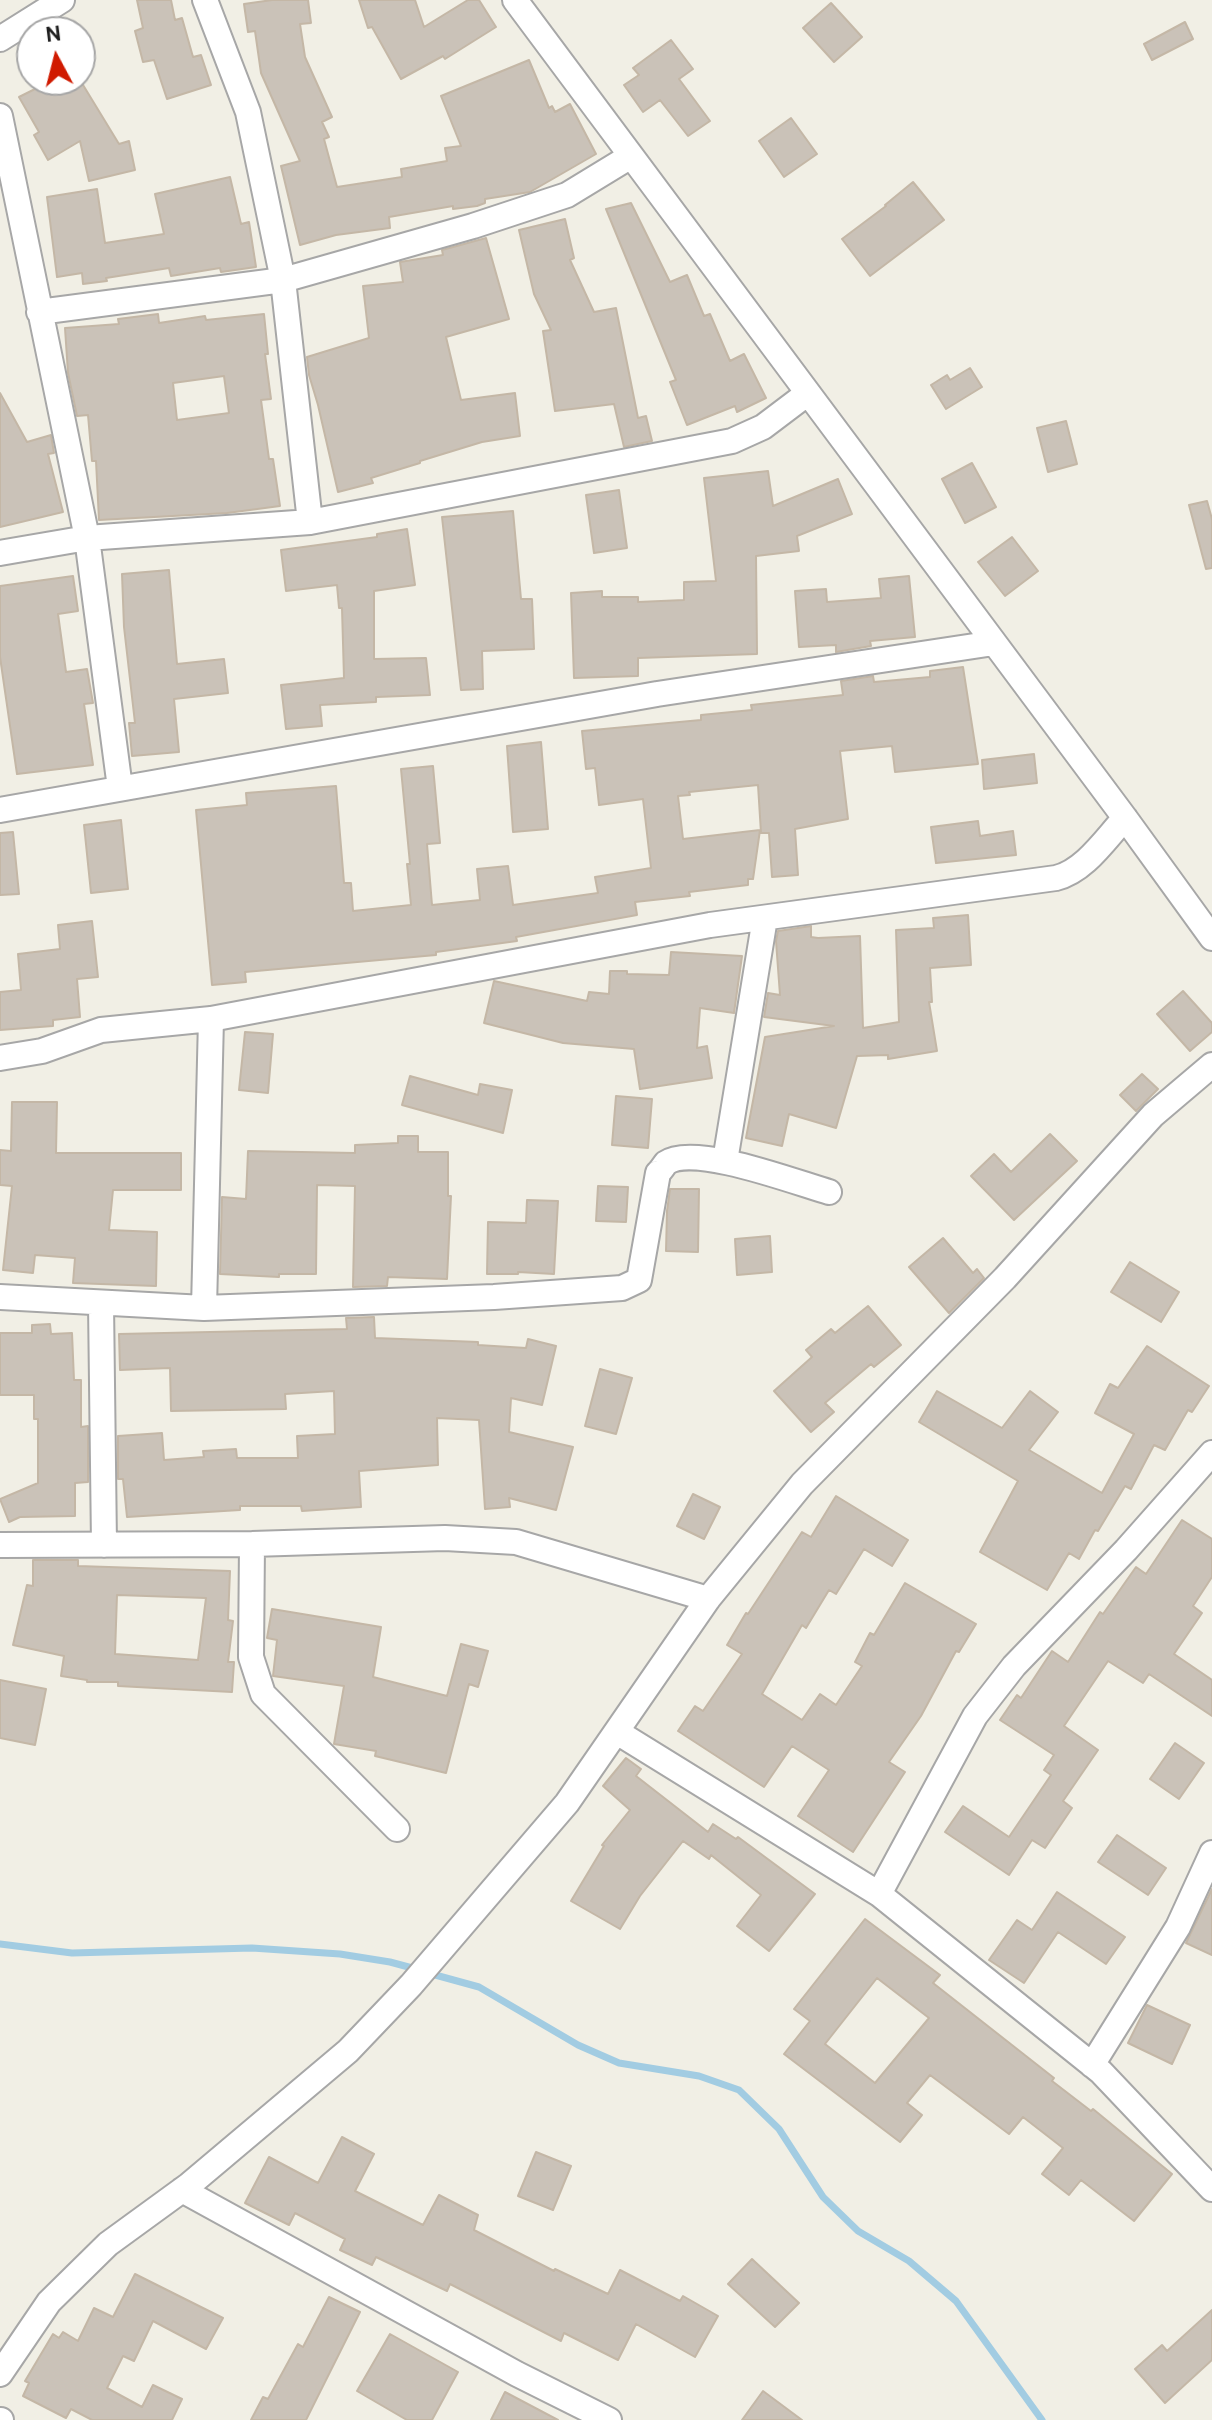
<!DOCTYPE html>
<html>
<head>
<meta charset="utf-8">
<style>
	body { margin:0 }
	#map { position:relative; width:1212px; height:2420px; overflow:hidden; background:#f1efe5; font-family:Cabin,sans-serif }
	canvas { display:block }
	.north { position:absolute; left:16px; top:16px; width:80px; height:80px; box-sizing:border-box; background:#fff; border:2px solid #a6a6a6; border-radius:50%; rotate:353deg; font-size:22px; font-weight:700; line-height:32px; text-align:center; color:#202020 }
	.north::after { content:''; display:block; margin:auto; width:28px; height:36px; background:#d01a00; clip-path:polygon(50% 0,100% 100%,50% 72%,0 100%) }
</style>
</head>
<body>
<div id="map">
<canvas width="1212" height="2420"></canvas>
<div class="north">N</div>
</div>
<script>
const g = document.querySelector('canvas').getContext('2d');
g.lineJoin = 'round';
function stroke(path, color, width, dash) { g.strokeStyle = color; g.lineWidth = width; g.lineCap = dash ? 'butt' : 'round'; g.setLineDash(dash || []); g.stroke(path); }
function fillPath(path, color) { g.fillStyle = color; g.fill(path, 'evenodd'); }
stroke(new Path2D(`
	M0,1944L72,1953L252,1948L340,1954L390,1962L416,1969
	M428,1973L479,1987L578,2045L619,2063L699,2076L739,2090L779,2129L823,2197L858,2231L909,2261L956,2301L1042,2420`), '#a2cce2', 7);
const building = new Path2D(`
	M137,0H171L175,20L182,18L193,57L201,55L211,85L167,99L154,60L143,62L135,31L143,28Z
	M272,0H308L311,23L300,24L305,57L332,117L322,122L329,137L324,139L337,187L402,177L401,169L447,161L445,148L461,146L441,96L529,60L549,108L552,106L555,112L570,104L596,154L530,192L485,199V203L477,206L453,209V206L389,217L390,228L336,235L300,245L281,166L300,161L261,73L255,31L248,32L244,4Z
	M359,0H415L424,27L468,0H479L496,27L445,59L443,56L401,79L372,27L368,28Z
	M831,3L862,37L834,62L803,28Z
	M1185,22L1193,39L1152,60L1144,44Z
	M671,40L693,69L679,79L710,121L688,136L660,100L643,112L624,85L639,75L633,68Z
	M33,80H80L119,144L129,141L135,170L89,181L80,141L48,160L34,135L39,132L19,97L37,88Z
	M791,118L817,154L784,177L759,141Z
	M230,177L241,224L249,222L256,267L221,272L220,268L171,276L169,268L106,278L107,281L83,284L82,273L57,277L47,197L97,189L105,243L164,234L155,194Z
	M913,182L944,220L870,276L842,239L886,206L885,205Z
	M631,203L670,282L687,275L704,316L710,314L730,361L744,354L766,398L737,412L735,406L687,425L670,382L676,380L606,209Z
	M565,219L574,258L570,260L594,312L616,308L638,418L646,416L652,441L624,447L614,404L555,411L543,331L551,330L534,294L519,230Z
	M486,238L509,319L446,337L461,400L515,393L520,436L482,442L420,461V463L371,478L373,483L338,492L318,405L309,375L307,357L369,338L363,286L403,282L400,262L443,255L442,250Z
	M158,314L159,323L205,316L206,320L264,314L268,354H265L271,399L261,400L269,459H273L280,506L227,513L99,520L96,461H92L88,415L77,416L68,373L65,328L119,324L118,319ZM224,376L229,413L177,420L173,383Z
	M970,368L982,387L946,409L931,385L947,375L950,380Z
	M0,393L27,442L51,435L54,453L48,454L63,512L0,527Z
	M1066,421L1077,464L1048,472L1037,428Z
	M972,463L996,507L965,523L942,479Z
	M768,471L773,506L838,479L852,514L797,536L799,551L756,556L757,654L638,658V676L574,678L571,593L602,591V597H638V602L684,600V582L716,581L704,478Z
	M619,490L627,548L594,553L586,495Z
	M1207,501L1212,519V568L1206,569L1189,505Z
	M513,511L521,599H532L534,649L482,651L483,689L461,690L442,517Z
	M407,529L415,585L374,591V659L426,658L430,695L376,697V702L320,705L322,726L286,729L281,685L344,678L342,608H339L337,585L286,591L281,550L377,537V534Z
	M1012,537L1038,571L1005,596L978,562Z
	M169,570L177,664L224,659L228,693L174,699L179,752L132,756L129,723H135L124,627L122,574Z
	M73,576L78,611L58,614L66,672L87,669L93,703L84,704L93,765L17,774L0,657V586Z
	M909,576L915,637L870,641L871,646L836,652V645L799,647L795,591L826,589L827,602L881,598L879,579Z
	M963,667L978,764L895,772L892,746L840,751L848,819L795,829L798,875L772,877L769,833H761L758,785L689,792L690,795L678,796L683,839L760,830L753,879H748V885L689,892L690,896L635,902L637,915L516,937L517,941L436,952V955L245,972L246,982L212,985L196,810L247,805L246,793L336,786L344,883H351L353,911L411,905L407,864H410L401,769L433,766L440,843L427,844L432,905L480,900L477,869L508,866L513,905L598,893L595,877L651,868L643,799L599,805L595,768L586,769L582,731L701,720V715L752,710L751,705L843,695L841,681L873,676L874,682L930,677V671Z
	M541,742L548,829L513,832L507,746Z
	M1034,754L1037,783L984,789L982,760Z
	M121,820L128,889L91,893L84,825Z
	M978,821L980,836L1013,831L1016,855L936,863L931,827Z
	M13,832L19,894L0,895V833Z
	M968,915L971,965L930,968L932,1002H929L937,1051L888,1059V1055L857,1056L836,1128L789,1114L782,1146L746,1138L765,1037L834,1026L764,1017L768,993L780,995L776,941L778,931L811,926V937L818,938L860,936L863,1028L899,1022L896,930L934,928L933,918Z
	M92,921L98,977L77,979L80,1017L53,1020V1026L0,1030V992L21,990L18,954L60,949L58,925Z
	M671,952L742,956L734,1013L700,1008L697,1048L707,1046L712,1078L640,1089L634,1049L563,1043L484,1023L494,981L587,1001L589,992L609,994L610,971H627V974L669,975Z
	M1183,991L1212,1023V1032L1190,1051L1157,1014Z
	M245,1032L273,1034L268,1093L239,1090Z
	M1142,1074L1158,1089L1136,1111L1120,1095Z
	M410,1076L478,1095L480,1084L512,1090L503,1133L402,1105Z
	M616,1096L652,1099L648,1148L612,1145Z
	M12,1102H57L56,1153H181V1190H113L109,1230L157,1232L156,1286L73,1283L75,1258L35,1255L33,1273L3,1270L12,1186L0,1185V1150L11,1151Z
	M1050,1134L1077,1161L1014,1220L971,1176L994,1154L1011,1172Z
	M398,1136H418V1152H448V1196H451L447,1279L388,1277L387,1286L353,1287L355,1186L317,1185L316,1274H279V1277L220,1274L222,1197L246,1199L248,1151L355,1153V1145L398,1143Z
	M598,1186L628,1187L626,1222L596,1221Z
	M670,1189H699L698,1252L666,1251L667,1211Z
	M527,1200L558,1201L554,1274L518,1272V1274H487L488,1222L526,1223Z
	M770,1236L772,1272L737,1275L735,1239Z
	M943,1238L973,1273L977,1269L984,1278L949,1313L909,1267Z
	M1130,1262L1179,1292L1161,1322L1111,1292Z
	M868,1306L901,1345L874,1367L871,1364L825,1403L834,1412L811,1432L774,1391L812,1357L806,1350L831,1329L835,1333Z
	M374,1317L375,1338L478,1342V1345L526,1348L528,1339L556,1346L542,1405L511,1398L509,1432L573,1447L556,1510L509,1498L510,1507L485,1509L479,1420L437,1418L438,1465L359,1471L361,1507L302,1511L301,1506H240V1510L127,1517L123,1479H118V1436L162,1433L164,1460L204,1457L203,1451L236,1449L237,1458H298L297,1436L335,1434L334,1391L285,1394L286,1409L171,1411L170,1368L120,1370L119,1334L347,1329L346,1318Z
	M50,1324L51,1334L72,1333L74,1380H81V1427L88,1426V1482L75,1483V1516L20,1517L9,1522L0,1499L38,1483V1419H34V1395H0V1333H32V1325Z
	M1147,1346L1209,1386L1192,1412L1188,1410L1165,1450L1154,1445L1131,1489L1125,1486L1098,1531L1095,1530L1079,1559L1069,1553L1047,1590L980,1552L1018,1481L919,1422L937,1391L1002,1428L1030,1391L1058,1412L1029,1450L1102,1493L1134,1434L1095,1413L1110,1384L1118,1388Z
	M600,1369L632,1378L616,1434L585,1426Z
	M693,1494L720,1507L704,1539L677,1526Z
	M836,1496L908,1540L892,1566L864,1549L836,1594L829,1590L806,1628L802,1625L762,1694L802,1720L820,1694L836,1705L862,1666L855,1662L870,1633L874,1635L905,1583L976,1624L959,1652L956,1651L921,1716L889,1762L905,1772L853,1852L798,1816L829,1770L792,1746L764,1787L678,1731L695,1706L703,1711L742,1654L727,1645L746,1613L748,1614L802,1532L811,1537Z
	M1182,1520L1212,1539V1577L1193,1606L1202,1613L1174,1654L1212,1680V1716L1149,1674L1143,1683L1108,1661L1064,1726L1098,1750L1063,1801L1072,1808L1045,1848L1032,1840L1009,1875L945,1832L963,1806L1009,1837L1051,1775L1044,1770L1054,1755L1000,1720L1017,1695L1021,1698L1052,1651L1068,1662L1100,1612L1103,1614L1136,1567L1146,1574Z
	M33,1560H78V1566L230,1571L228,1620L233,1621L228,1662H234L232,1692L118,1686V1682H87V1680L61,1676L64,1656L13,1645L27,1585L33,1586ZM117,1595L206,1598L198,1660L115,1654Z
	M272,1609L381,1627L373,1677L447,1696L461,1644L488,1651L478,1687L469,1684L446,1773L375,1756L376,1751L334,1744L344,1686L273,1676L277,1640L267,1638Z
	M0,1680L46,1689L35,1745L0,1738Z
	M1175,1743L1204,1763L1179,1799L1150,1779Z
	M626,1758L641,1769L636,1776L708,1832L713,1824L736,1839L738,1837L815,1894L769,1951L737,1926L761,1895L711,1855L709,1859L683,1841L640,1896L620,1929L571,1901L604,1846L602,1845L630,1810L603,1786Z
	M1117,1835L1166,1868L1148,1895L1098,1862Z
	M1212,1889V1955L1186,1943Z
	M1057,1892L1125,1937L1106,1964L1058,1932L1024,1983L989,1960L1017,1920L1032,1930Z
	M865,1919L940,1975L933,1983L1054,2078L1052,2081L1091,2111L1093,2109L1172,2174L1134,2221L1081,2180L1069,2195L1042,2174L1063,2148L1023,2117L1009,2134L930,2075L907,2103L922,2115L900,2142L784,2054L810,2021L794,2009ZM877,1978L929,2018L875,2083L825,2044Z
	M1147,2005L1190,2025L1172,2064L1128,2043Z
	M342,2137L374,2154L355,2191L423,2225L439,2195L478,2215L474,2230L554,2271L555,2269L608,2294L620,2270L680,2301L683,2296L718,2316L695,2357L636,2324L618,2360L564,2333L561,2341L450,2284L447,2291L376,2257L372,2265L340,2250L345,2239L295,2213L289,2225L245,2203L269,2157L318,2183Z
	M536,2152L571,2166L553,2210L518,2196Z
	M752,2259L799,2303L775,2327L728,2284Z
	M135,2274L223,2318L206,2349L153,2321L134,2361L123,2356L107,2388L142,2407L153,2385L182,2399L172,2420H92L71,2409L66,2418L23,2396L29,2383L25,2381L53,2334L59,2338L63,2332L78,2341L94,2308L113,2317Z
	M329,2297L360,2312L306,2420H251L263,2397L268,2399L298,2344L303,2347Z
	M1212,2310V2360L1165,2403L1135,2369L1162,2345L1167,2351Z
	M390,2334L458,2372L432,2420H407L357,2391Z
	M763,2391L802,2420H742Z
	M505,2392L558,2420H491Z`);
fillPath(building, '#cac2b8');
stroke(building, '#c4b7a6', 2);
const street = new Path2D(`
	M205,0L248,112L283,280L310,522
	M515,0L1125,818L1212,938
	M0,39L62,0
	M0,116L87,538L120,788
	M39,312L283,280L473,226L567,195L631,156
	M0,553L87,538L310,522L732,441L763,427L808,393
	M0,810L657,694L994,643
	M0,1058L42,1051L101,1030L211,1019L710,925L1056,878C1085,871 1106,838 1125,818
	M725,1161L765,918
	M0,1297L204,1308L494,1297L622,1288L639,1280L658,1173C659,1173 665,1164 666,1163C693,1143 797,1183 829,1192
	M101,1303L104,1545
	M204,1308L211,1019
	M252,1544L251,1657L263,1694L397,1829
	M0,1545L252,1544L445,1538L516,1542L708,1599
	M617,1732L879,1894L1101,2072L1212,2189
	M879,1894L975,1716L1014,1666L1126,1550L1212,1453
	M1092,2065L1178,1927L1212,1853
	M182,2190L517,2374L609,2420
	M0,2374L49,2302L108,2244L189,2185L348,2051L411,1985L567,1803L708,1599L802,1484L1005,1278L1153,1115L1212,1065
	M0,2420H1`);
stroke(street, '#a7a7a7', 28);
stroke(street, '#fff', 24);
</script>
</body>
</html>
